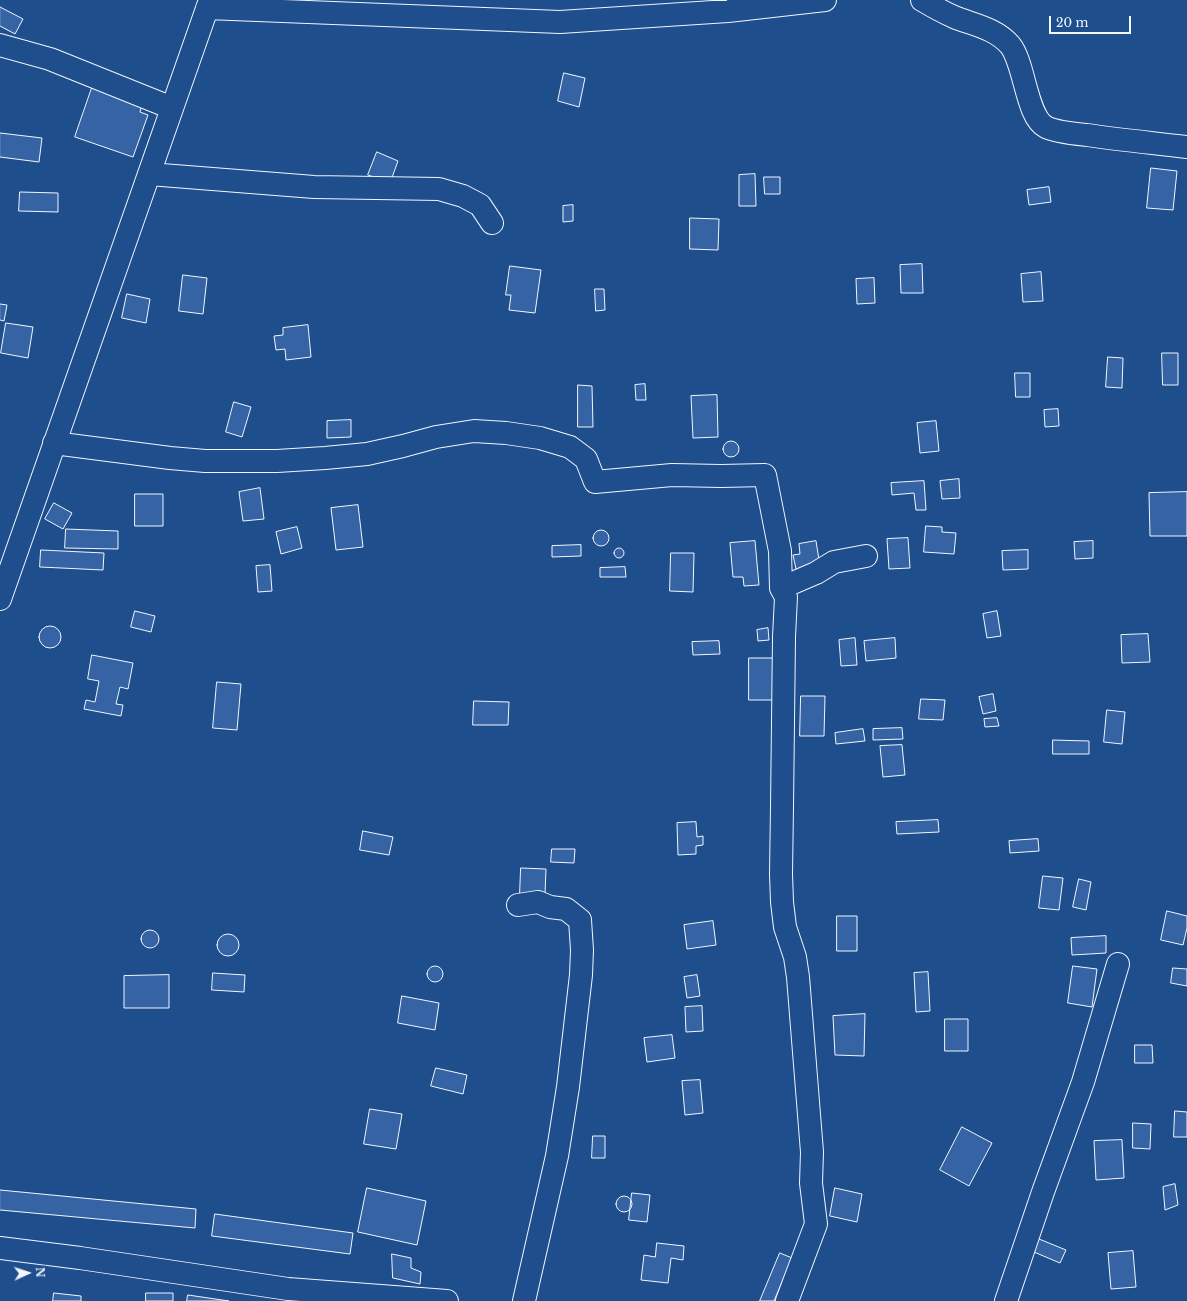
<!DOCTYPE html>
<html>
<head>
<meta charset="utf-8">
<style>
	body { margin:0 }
	#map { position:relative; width:1187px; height:1301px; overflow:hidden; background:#1f4e8c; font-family:"Libre Baskerville",serif }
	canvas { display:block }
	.north { position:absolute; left:8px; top:1253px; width:40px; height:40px; -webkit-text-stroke:3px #1f4e8c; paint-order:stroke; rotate:87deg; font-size:11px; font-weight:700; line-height:16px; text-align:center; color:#f2f6ff }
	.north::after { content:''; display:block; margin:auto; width:14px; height:18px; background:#f2f6ff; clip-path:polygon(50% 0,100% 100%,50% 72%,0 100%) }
	.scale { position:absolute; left:1049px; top:16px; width:82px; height:18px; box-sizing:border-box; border:2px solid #f2f6ff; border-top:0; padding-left:5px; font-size:12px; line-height:14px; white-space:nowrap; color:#f2f6ff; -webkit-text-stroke:3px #1f4e8c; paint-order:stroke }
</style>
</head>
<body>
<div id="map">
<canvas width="1187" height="1301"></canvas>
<div class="north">N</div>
<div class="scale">20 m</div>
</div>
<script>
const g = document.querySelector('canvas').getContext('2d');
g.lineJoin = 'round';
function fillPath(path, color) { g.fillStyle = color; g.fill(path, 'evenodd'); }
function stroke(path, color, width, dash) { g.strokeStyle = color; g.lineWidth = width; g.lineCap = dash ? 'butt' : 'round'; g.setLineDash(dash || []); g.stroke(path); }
const building = new Path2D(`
	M0,7L23,19L15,34L0,26Z
	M564,73L585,78L579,107L558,101Z
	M93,85L143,102L140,112L148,115L133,157L75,137Z
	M0,133L42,138L39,162L0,157Z
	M377,152L398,161L390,183L368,175Z
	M1151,168L1177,171L1173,210L1147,208Z
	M755,174L756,206H739V175Z
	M764,177H780V194H765Z
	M1049,187L1051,202L1029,205L1027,190Z
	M20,192L58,193V212L19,211Z
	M573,205V221L563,222V206Z
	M690,218L719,219L718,250L690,249Z
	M922,264L923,293H901L900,265Z
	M510,266L541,270L535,313L509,310L511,295H506Z
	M1041,272L1043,301L1023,302L1021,274Z
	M183,275L207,278L203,314L179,311Z
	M874,278L875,303L857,304L856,279Z
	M595,289H604L605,310L596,311Z
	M127,294L150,299L146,323L122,318Z
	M0,304L7,305L4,321L0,320Z
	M6,323L33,327L28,358L1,353Z
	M308,325L311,357L286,360L285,349L276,350L274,336L283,335V328Z
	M1162,353H1178V385H1163Z
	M1108,357L1123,358L1122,388L1106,387Z
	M1015,373H1030V397H1016Z
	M645,384L646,400H636L635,385Z
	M578,385L592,386L593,427H578Z
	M717,395L718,437L693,438L691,396Z
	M234,402L251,407L242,437L226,432Z
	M1058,409L1059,426L1045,427L1044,410Z
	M351,420V437L327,438V421Z
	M936,421L939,451L920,453L917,423Z
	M723 449a8 8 0 1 1 16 0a8 8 0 1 1-16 0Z
	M959,479L960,498L942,499L940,481Z
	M924,481L926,510H916L914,493L892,495L891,483Z
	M260,488L264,519L243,521L239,492Z
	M1187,492V536H1150L1149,493Z
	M135,494H163V526H135Z
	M54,503L72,513L63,529L45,519Z
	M358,505L363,547L336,550L331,508Z
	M926,526L942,527V532L956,533L954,554L924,552Z
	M297,527L302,548L281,554L276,532Z
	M66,529L118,531V549L65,548Z
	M593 538a8 8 0 1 1 16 0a8 8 0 1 1-16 0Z
	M908,538L910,568L889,569L887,539Z
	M755,541L759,585L744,586L743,577H733L730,543Z
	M816,541L820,566L796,569L793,555L800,554L799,544Z
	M1093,541V558L1075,559L1074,542Z
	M581,545V556L552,557V546Z
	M614 553a5 5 0 1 1 10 0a5 5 0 1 1-10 0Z
	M41,550L104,553L103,570L40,567Z
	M1028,550V569L1003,570L1002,551Z
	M671,553H694L693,592L670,591Z
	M270,565L272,591L258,592L256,566Z
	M625,567L626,577H600V568Z
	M135,611L155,616L151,632L131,627Z
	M997,611L1001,636L987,638L983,614Z
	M39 637a11 11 0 1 1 22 0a11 11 0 1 1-22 0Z
	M768,628L769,640L758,641L757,630Z
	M1148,634L1150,662L1122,663L1121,635Z
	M855,638L857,665L841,666L839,640Z
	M895,638L896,658L866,661L864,641Z
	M719,641L720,654L693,655L692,642Z
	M92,655L133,663L128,689L120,687L116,704L123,705L121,716L84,709L86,700L95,702L99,681L88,679Z
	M749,658H774L775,700H749Z
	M217,682L241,684L237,730L213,728Z
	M993,694L996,711L983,714L979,697Z
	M801,696H825L824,736H800Z
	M921,699L945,700L943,720L919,719Z
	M474,701L509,702L508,725H473Z
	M1107,710L1125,712L1122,744L1104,742Z
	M997,718L999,726L985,727L984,719Z
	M902,728L903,739L873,740V729Z
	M863,729L865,741L836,744L835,733Z
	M1053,740L1089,741V754H1053Z
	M902,745L905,775L883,777L880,746Z
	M938,820L939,832L897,834L896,822Z
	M696,822L697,837L703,836V845L696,846V854L678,855L677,823Z
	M363,831L393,837L389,855L360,850Z
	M1038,839L1039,851L1010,853L1009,841Z
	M552,849H575L574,863L551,862Z
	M521,868L546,869L545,894H520Z
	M1043,876L1063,878L1059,910L1039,908Z
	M1079,879L1091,882L1086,910L1073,907Z
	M1167,911L1187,916V928L1183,945L1161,940Z
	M837,916H857V951H837Z
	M713,921L716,945L687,949L684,925Z
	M141 939a9 9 0 1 1 18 0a9 9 0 1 1-18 0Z
	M217 945a11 11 0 1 1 22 0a11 11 0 1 1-22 0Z
	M1106,936V953L1072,955L1071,938Z
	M427 974a8 8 0 1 1 16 0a8 8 0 1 1-16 0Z
	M1073,966L1097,969L1092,1007L1068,1003Z
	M1173,968L1187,969V986L1171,983Z
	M928,972L930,1011L916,1012L914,973Z
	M213,973L245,975L244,992L212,990Z
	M169,975V1008H124V976Z
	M697,975L700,996L687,998L684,977Z
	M402,996L439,1003L435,1030L398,1023Z
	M702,1006L703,1031L686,1032L685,1007Z
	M865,1014L864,1056L835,1055L833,1016Z
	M945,1019H968V1051H945Z
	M672,1035L675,1058L647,1062L644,1038Z
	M1135,1045H1152L1153,1063H1135Z
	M436,1068L467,1075L463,1094L431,1086Z
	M700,1080L703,1113L685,1115L682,1081Z
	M370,1109L402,1114L396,1149L364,1144Z
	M1175,1111L1187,1112V1137H1174Z
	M1133,1123L1151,1124L1150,1149L1133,1148Z
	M962,1127L992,1143L969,1186L940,1170Z
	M593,1136H605V1158H592Z
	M1122,1140L1124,1178L1096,1180L1094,1141Z
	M1175,1184L1178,1205L1165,1210L1163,1187Z
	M367,1188L426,1201L417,1245L358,1232Z
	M835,1188L862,1194L857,1222L830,1216Z
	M0,1190L196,1209L195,1228L0,1210Z
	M632,1193L650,1195L647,1222L629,1220Z
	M616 1204a8 8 0 1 1 16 0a8 8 0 1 1-16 0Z
	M215,1214L353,1233L350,1254L212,1236Z
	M1039,1239L1066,1250L1060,1263L1034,1252Z
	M657,1243L684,1246L683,1260L671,1258L668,1283L641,1280L644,1255L655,1257Z
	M1133,1251L1136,1287L1111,1289L1108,1253Z
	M780,1253L792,1258L774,1301H760Z
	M392,1254L411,1258V1268L421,1272L420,1284L393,1278Z
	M54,1293L81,1296V1301H53Z
	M146,1293H173V1301H146Z
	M188,1295L229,1301H187Z`);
fillPath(building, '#3563a3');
stroke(building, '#f2f6ff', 1);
const minor = new Path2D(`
	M922,0C932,6 943,12 954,17C974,25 995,28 1010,45C1025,63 1026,117 1046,127C1055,132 1077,134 1087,135C1121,140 1154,143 1187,147
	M207,8L560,22L728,11L825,0
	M0,45L50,59L172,108
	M149,174L314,187L439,189L463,196L480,205L492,223
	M54,443L170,458L205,461H277L325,458L367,454L403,446L436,437L474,431L506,433L540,438L570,447L586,459L595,482L672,475L721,476L765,475L780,551L781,588
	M0,599L210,0
	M518,905L538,902L550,907L566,909L580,920L582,950L581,975L568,1087L557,1156L524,1301
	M787,1301L816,1224L811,1183L812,1152L798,977L795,957L785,927L782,902L781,874L782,807L784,637L786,597L781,588L816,573L834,562L866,556
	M1006,1301L1043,1192L1083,1082L1118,964`);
const tertiary = new Path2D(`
	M0,1248L80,1258L288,1289L447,1301`);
stroke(minor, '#f2f6ff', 24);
stroke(tertiary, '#f2f6ff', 24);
stroke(minor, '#1f4e8c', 22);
stroke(tertiary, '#1f4e8c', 22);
</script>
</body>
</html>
